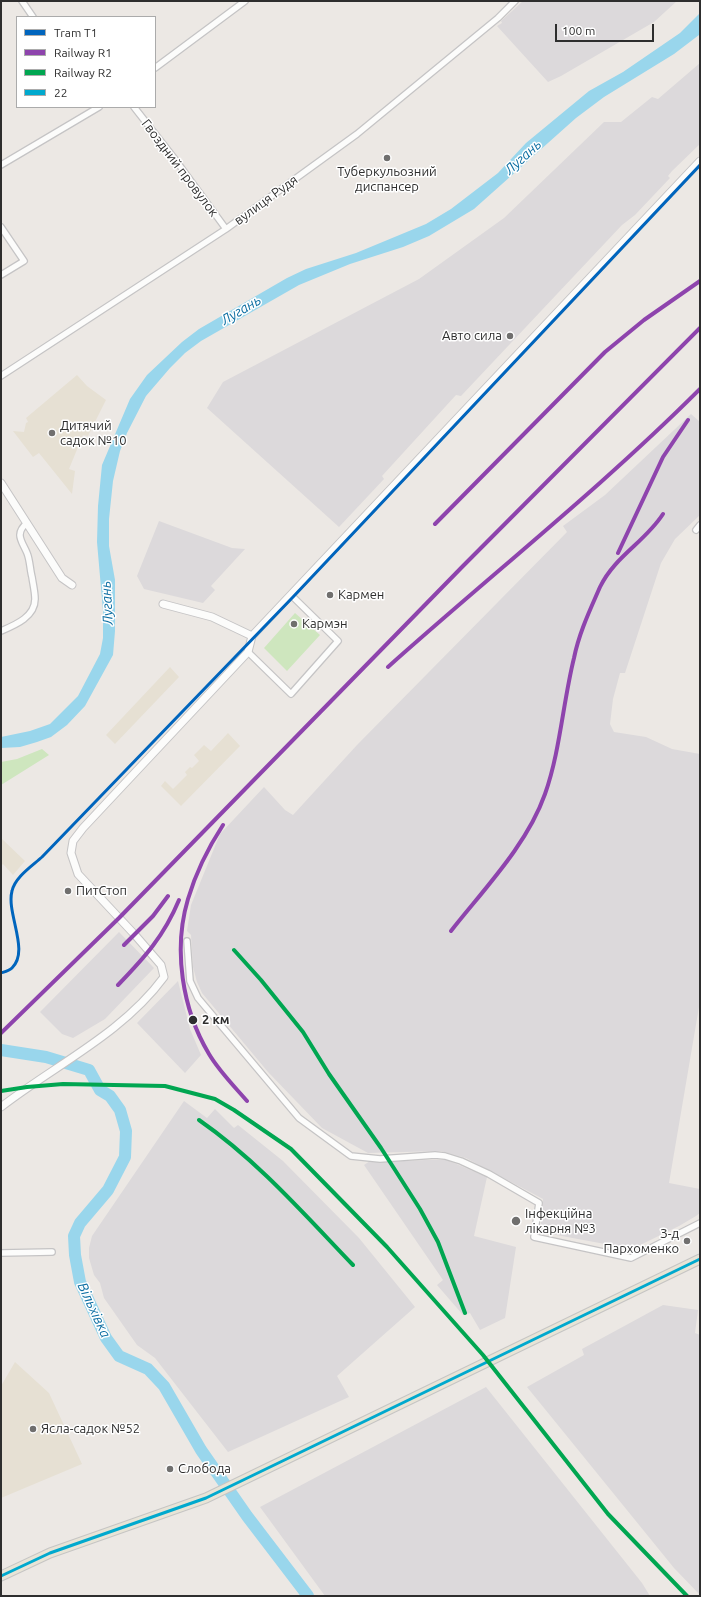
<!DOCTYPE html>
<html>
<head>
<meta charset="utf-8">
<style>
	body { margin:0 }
	#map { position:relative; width:701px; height:1597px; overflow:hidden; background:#ece8e4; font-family:Ubuntu,sans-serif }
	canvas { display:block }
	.frame { position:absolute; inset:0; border:2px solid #2e2e2e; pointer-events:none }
	.legend { position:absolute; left:16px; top:16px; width:140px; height:92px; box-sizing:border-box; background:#fff; border:1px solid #ababab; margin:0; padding:5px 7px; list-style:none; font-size:12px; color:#2e2e2e }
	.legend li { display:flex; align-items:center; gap:8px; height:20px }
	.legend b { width:20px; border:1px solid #ababab }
	.scale { position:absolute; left:555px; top:24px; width:99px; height:18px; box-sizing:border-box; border:2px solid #2e2e2e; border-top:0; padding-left:5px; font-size:12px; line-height:14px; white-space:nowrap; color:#2e2e2e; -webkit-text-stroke:3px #fff; paint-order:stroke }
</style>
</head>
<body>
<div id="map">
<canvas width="701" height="1597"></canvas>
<div class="frame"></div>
<ul class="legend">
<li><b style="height:5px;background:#0065bd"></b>Tram T1</li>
<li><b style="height:5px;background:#8e44ad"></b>Railway R1</li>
<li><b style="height:5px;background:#00a651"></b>Railway R2</li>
<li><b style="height:5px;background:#00a9ce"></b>22</li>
</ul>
<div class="scale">100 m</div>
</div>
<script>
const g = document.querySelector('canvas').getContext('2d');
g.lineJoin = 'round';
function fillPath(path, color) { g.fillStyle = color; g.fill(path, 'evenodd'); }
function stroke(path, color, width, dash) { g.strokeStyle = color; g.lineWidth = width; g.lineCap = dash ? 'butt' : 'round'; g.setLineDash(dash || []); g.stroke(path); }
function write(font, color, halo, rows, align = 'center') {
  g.font = font + ' Ubuntu,sans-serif'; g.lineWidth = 3; g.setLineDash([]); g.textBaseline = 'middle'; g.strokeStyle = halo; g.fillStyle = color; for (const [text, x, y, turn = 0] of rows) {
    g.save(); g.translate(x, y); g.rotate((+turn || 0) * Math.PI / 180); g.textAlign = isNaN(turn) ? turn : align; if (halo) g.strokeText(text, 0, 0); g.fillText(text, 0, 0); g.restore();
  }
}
fillPath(new Path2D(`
	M523,1H677L654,22L561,76L548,82L497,26L502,23L501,21Z
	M700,63V144L672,171L668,176L670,178L635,215L622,225L461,396L456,395L382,476L384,479L339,527L207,408L223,382L419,279L504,218L604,122H621L652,97L658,99Z
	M691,414L700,422V515L675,539L661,563L625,673H620L613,699L610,724L614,732L646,737L672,749L700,754V1001L669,1183L700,1189V1213L696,1216L679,1226L632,1249L540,1232L543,1199L466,1158L441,1151L368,1153L322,1128L268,1072L202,993L197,982L193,967L191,935L187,931L191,905L220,834L264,787L285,810L293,815L357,745L567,532L563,526L605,495Z
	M159,521L232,548L245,549L211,586L215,590L203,603L144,589L137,576Z
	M119,932L154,968L105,1019L73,1038L62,1034L40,1012Z
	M178,981L190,1029L201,1055L185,1073L137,1023Z
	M184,1101L207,1118L215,1109L234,1128L238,1125L283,1161L359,1238L415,1307L337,1376L349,1397L228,1452L155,1358L137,1345L104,1298L100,1283L94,1275L89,1258V1248L92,1236Z
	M425,1160H447L487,1177L474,1236L516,1247L505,1318L480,1330L470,1313L463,1315L437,1285L443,1280L364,1165L370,1161L383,1162Z
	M663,1305L698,1310L695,1333L700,1335V1595L674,1568L527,1387L584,1355L582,1349Z
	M486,1387L642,1583L650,1596H325L260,1507Z`), '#dcd9db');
fillPath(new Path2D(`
	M77,375L87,386L106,400L88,436L83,435L69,469L75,471L72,494L39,453L33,457L13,431L24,432L26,423L28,422L26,418Z
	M170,667L179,677L115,744L106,735Z
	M228,733L240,746L181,806L161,786L165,781L173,789L187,775L185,772L190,767L192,768L199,761L194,755L204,745L211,751Z
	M1,838L25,861L13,875L3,864L1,866Z
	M15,1362L49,1393L82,1464L1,1498V1386Z`), '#e6e0d3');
fillPath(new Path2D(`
	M295,613L320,635L287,671L264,648Z
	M42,749L49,755L1,785V762L17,759Z`), '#cee6be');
fillPath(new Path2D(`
	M700,13V34L699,35L674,54L604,97L576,118L474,209L429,236L403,247L350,264L299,285L201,341L185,353L170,368L146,396L127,433L120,451L113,481L109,519V546L115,580V631L113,655L85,706L67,725L51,737L37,742L20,747L1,748V737L30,731L50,724L78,696L100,654L103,638V611L97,542L98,506L102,465L130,399L147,375L182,342L199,329L287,278L306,269L356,253L426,224L451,209L498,173L526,143L589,91L623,72L680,33Z`), '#99d6ec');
stroke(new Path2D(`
	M1,1050L46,1057L89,1070L100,1090L110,1096L120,1110L126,1131L125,1157L108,1190L80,1223L74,1236L75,1255L80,1282L106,1338L119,1356L148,1369L164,1386L201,1450L247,1516L308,1596`), '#99d6ec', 12);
const minor = new Path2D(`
	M22,1L33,17
	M155,68L245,1
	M134,107L177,162L226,229
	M1,165L99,107
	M1,227L24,261L1,275
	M1,376L226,229L357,134L498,18L515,1
	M696,530L700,525
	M1,631C15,625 35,617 35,599C35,592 33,584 32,577C30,570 30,560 27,553C22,541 14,534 27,523
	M248,652L291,694L338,641L291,595
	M187,941L190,981L198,998L299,1118L351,1156L380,1159L435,1155L445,1156L461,1161L489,1174L539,1203L534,1237L631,1258L700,1223
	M1,1253L52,1252`);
const tertiary = new Path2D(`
	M1,483L62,578L72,585
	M163,604L212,617L252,636
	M1,1107C55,1065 122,1034 164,977L161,965L135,935L78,874L71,853L73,841L83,828L248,652L252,636L700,161`);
const primary = new Path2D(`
	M1,1576L50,1553L206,1498L700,1259`);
stroke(minor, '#c5c4c5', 8);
stroke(tertiary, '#c5c4c5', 9);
stroke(primary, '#c6c5c4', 11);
stroke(minor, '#fcfcfb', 5.5);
stroke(tertiary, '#fcfcfb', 7);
stroke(primary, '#e8e4d6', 9);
stroke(new Path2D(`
	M1,1576L50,1553L206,1498L700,1259`), '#00a9ce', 3);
stroke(new Path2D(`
	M435,524L605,352L644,320L700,281
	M618,553L663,457L688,420
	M388,667C492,574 601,488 700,389
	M223,825C208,848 196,872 188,899C173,949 182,1009 209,1054C219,1071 234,1086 247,1101
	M451,931C484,889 527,845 545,794C560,752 563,702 574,658C579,633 590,610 600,587C615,556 645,542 663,514
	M124,945L153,916L168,896
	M118,985C145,957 164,936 179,900
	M1,1033L119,918L463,566L700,328`), '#8e44ad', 4);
stroke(new Path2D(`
	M234,950L261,980L303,1032L329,1074L381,1148L420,1209L438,1242L465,1313
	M1,1091L27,1087L63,1084L165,1086L215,1099L234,1110L291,1149L387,1247L483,1355L608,1514L687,1596
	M199,1120C258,1161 304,1214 353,1265`), '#00a651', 4);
stroke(new Path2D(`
	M1,973C4,972 9,971 12,968C30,951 6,913 12,891C15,877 32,866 42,857L293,597L700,165`), '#0065bd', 3);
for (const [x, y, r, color] of [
	[387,158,4,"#706f6e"],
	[510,336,4,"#706f6e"],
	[52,433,4,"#706f6e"],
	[330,595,4,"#706f6e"],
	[294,624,4,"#706f6e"],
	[68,891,4,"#706f6e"],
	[193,1020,5,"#2e2e2e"],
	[516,1221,5,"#706f6e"],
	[687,1241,4,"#706f6e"],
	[33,1429,4,"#706f6e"],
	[170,1469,4,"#706f6e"]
]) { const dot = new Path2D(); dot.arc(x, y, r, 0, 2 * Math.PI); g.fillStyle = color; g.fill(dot); stroke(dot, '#fff', 1.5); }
write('13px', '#2e2e2e', '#fff', [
	["Гвоздний провулок",180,168,53],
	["вулиця Рудя",266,200,-36]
]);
write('13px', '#2e2e2e', '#fff', [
	["Туберкульозний",387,172,"center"],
	["диспансер",387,187,"center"],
	["Авто сила",502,336,"right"],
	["Дитячий",60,426],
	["садок №10",60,441],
	["Кармен",338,595],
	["Кармэн",302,624],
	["ПитСтоп",76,891],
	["Інфекційна",525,1214],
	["лікарня №3",525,1229],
	["З-д",679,1234,"right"],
	["Пархоменко",679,1249,"right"],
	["Ясла-садок №52",41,1429],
	["Слобода",178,1469]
], 'left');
write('bold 13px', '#2e2e2e', '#fff', [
	["2 км",202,1020]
], 'left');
write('italic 14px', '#0d6fa3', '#fff', [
	["Лугань",523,157,-42],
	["Лугань",241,310,-31],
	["Лугань",107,603,-93],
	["Вільхівка",94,1310,65]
]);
</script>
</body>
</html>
